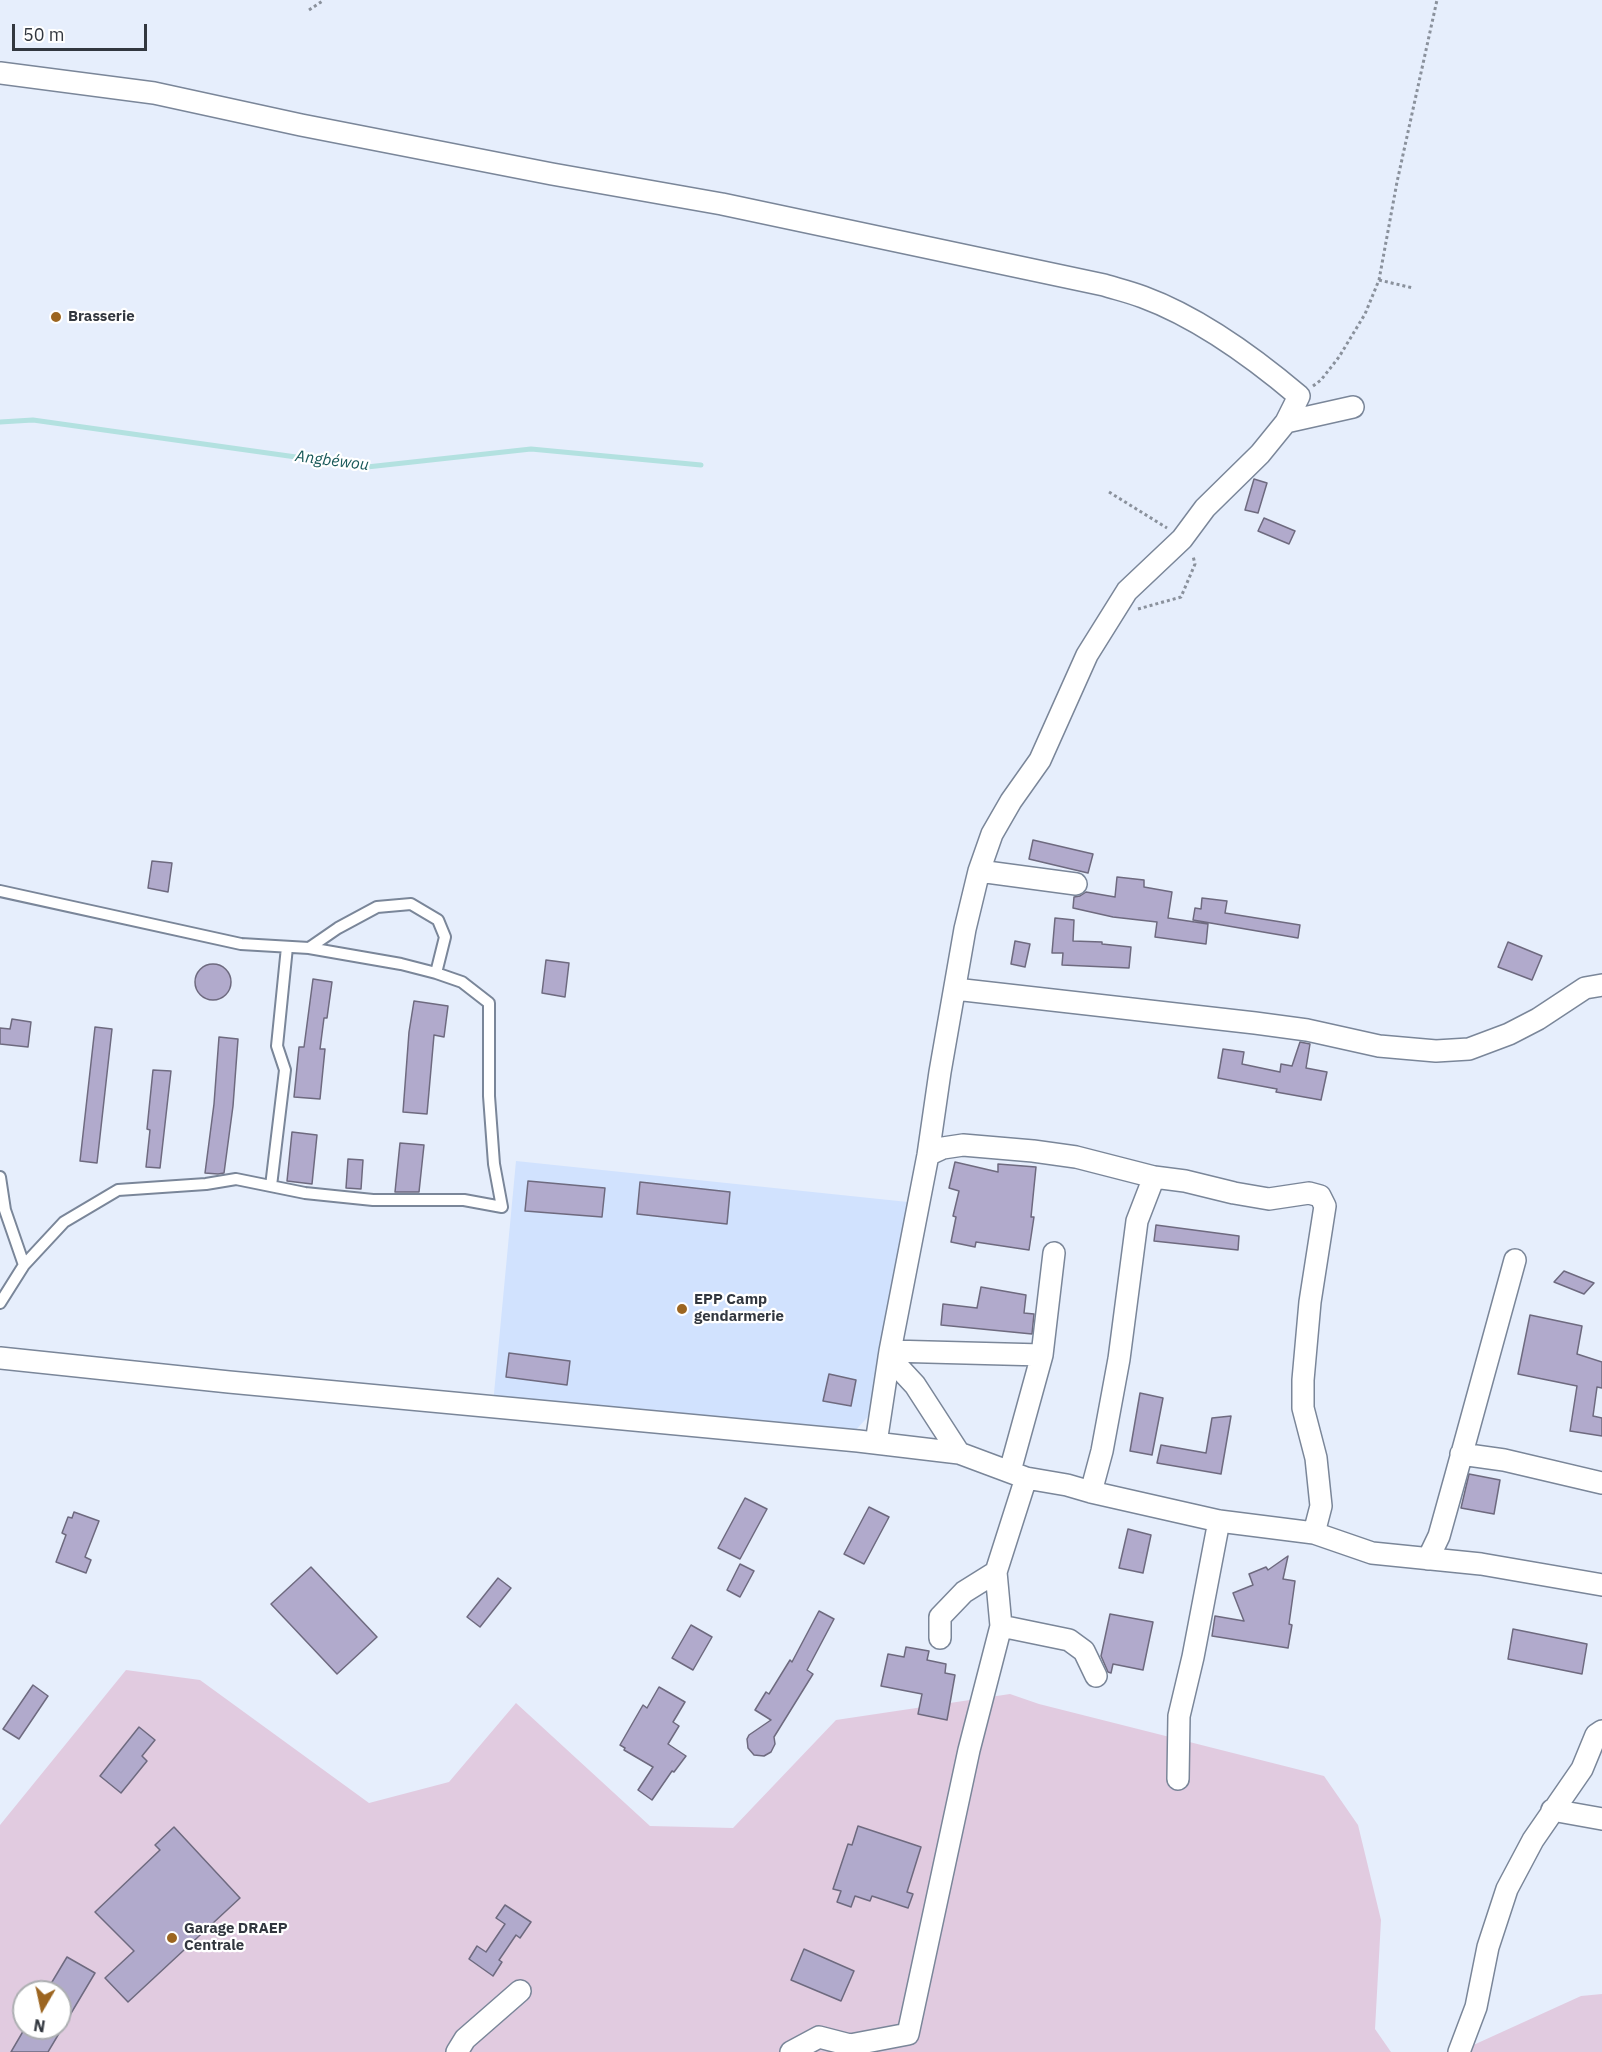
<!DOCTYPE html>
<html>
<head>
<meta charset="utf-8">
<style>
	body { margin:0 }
	#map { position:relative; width:1602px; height:2052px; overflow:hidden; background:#e6eefc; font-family:"IBM Plex Sans",sans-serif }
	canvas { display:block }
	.north { position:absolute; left:12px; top:1980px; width:60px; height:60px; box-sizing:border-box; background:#fff; border:2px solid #adafb2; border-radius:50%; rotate:189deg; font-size:16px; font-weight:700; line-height:24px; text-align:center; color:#32373f }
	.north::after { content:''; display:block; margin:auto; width:21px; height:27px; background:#9c6520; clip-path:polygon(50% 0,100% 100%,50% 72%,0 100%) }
	.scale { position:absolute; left:12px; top:24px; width:135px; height:27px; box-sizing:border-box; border:3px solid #32373f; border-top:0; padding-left:8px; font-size:18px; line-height:21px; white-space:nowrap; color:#32373f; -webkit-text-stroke:4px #fff; paint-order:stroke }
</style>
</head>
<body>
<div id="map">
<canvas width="1602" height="2052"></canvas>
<div class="north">N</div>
<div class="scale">50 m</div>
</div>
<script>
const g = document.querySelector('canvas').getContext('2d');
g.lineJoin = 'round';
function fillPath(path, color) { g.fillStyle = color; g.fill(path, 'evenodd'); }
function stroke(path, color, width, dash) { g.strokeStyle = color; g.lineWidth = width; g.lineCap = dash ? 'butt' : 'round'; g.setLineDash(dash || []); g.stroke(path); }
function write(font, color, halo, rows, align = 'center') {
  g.font = font + ' "IBM Plex Sans",sans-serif'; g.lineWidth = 4.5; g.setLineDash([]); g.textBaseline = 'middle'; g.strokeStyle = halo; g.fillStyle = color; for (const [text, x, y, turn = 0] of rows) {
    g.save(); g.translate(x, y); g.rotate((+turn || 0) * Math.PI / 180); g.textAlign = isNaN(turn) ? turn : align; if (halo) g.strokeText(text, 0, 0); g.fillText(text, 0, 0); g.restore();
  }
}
fillPath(new Path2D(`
	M516,1161L908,1202L875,1409L854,1432L493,1404Z`), '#d1e2fe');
fillPath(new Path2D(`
	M126,1670L200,1680L369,1803L449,1782L516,1703L650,1826L733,1828L836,1720L1010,1694L1039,1704L1324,1776L1358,1825L1381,1920L1375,2029L1391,2052H0V1825ZM24,1992H60V2028H24Z
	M1602,1994V2052H1458L1581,1996Z`), '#e1cbe0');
stroke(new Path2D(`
	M0,422L33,420L367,467L531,449L701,465`), '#b3e1e0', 5);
const building = new Path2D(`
	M1254,479L1267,483L1258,513L1245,510Z
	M1264,518L1295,531L1289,544L1258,531Z
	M1033,840L1093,854L1088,873L1029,859Z
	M152,861L172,863L168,892L148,888Z
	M1117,877L1144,880V887L1172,892L1168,918L1208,924L1206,944L1155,937L1157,922L1113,917L1073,908L1074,897L1080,896L1086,892L1115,897Z
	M1202,898L1227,901L1225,913L1300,925L1298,938L1193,920L1195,908L1201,909Z
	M1055,918L1074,920L1073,941L1102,942V944L1131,947L1129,968L1062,965L1063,953H1052Z
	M1015,941L1030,944L1025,967L1011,964Z
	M1508,942L1542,956L1532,980L1498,967Z
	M546,960L569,963L565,997L542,993Z
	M195 982a18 18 0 1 1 36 0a18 18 0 1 1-36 0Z
	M313,979L332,982L327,1018H324L320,1049H325L320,1099L294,1097L299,1047H304Z
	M414,1001L448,1006L444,1037L434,1035L427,1114L403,1112L409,1032Z
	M12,1019L31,1022L28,1047L0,1044V1028L10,1029Z
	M95,1027L112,1029L97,1163L80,1161Z
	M219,1037L238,1039L233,1106L224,1173L218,1174L205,1173L214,1104Z
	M1300,1042L1310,1044L1306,1068L1327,1072L1321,1100L1276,1092L1277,1089L1218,1078L1223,1049L1244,1052L1242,1064L1280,1072L1281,1064L1292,1066Z
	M153,1070L171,1071L160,1168L146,1167L150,1130L147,1129Z
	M292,1132L317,1135L312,1184L287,1181Z
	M400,1143L424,1145L419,1192H395Z
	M348,1159L363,1160L361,1189L346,1188Z
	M955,1162L998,1172V1164L1036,1167L1031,1217H1034L1029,1250L976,1242L975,1247L951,1242L956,1217L953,1216L959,1191L949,1188Z
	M528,1181L605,1188L602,1217L525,1211Z
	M640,1182L730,1192L727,1224L637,1214Z
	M1156,1225L1239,1236L1238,1250L1154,1241Z
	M1564,1271L1594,1283L1584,1294L1554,1282Z
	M981,1287L1026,1295L1024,1313L1034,1314L1032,1334L941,1325L943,1304L977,1308Z
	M1530,1315L1582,1326L1577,1354L1602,1362V1388L1597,1387L1593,1416L1602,1418V1436L1570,1431L1577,1386L1518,1374Z
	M509,1353L570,1361L567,1385L506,1377Z
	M829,1374L856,1380L851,1406L823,1401Z
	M1140,1393L1163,1398L1152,1455L1130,1451Z
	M1231,1416L1221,1474L1157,1463L1161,1445L1206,1453L1212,1418Z
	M1469,1474L1500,1480L1494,1514L1461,1508Z
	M745,1498L767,1509L740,1559L718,1548Z
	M869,1507L889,1517L864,1564L844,1554Z
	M74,1512L99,1521L85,1557L91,1560L86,1573L56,1562L66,1535L62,1533L68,1517L72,1518Z
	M1128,1529L1151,1535L1143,1573L1119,1568Z
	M1288,1556L1283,1579L1295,1581L1289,1624L1292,1625L1288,1648L1212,1636L1215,1616L1244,1621L1233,1593L1253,1585L1249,1574L1266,1567L1268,1570Z
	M740,1564L754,1571L740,1597L727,1590Z
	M311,1567L377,1637L337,1674L271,1604Z
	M498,1578L511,1588L480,1627L467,1617Z
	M819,1611L834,1619L807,1670L813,1674L774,1737L775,1744L771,1752L764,1756L754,1755L748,1748L747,1739L749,1735L771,1720L755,1710L766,1692L769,1694L790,1660L792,1662Z
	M1110,1614L1153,1622L1143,1670L1113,1664L1111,1673L1108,1672L1101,1656Z
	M691,1625L712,1637L693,1670L672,1658Z
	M1513,1629L1587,1644L1582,1674L1508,1659Z
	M906,1647L929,1651L927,1660L946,1664L945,1673L955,1675L947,1720L918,1714L922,1694L881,1686L888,1654L904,1657Z
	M33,1685L48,1696L19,1739L3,1729Z
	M659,1687L685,1702L673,1722L679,1726L668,1744L686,1756L674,1772L672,1771L652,1800L638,1790L653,1767L624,1750L625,1748L620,1745L643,1705L647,1708Z
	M139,1727L155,1740L142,1756L147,1761L121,1793L100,1776Z
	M858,1826L921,1847L907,1892L913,1894L908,1908L872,1896L870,1901L855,1896L851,1907L837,1902L841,1891L833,1889L848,1844L852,1845Z
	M174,1827L240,1898L128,2002L105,1978L134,1951L95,1912L160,1850L155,1845Z
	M505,1905L531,1922L520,1938L516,1935L499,1960L502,1962L493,1976L469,1959L477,1946L486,1952L505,1924L496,1918Z
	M804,1949L854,1971L841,2001L791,1980Z
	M67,1957L95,1973L48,2052H11L25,2028H60V1992H46Z`);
fillPath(building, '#b1aacc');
stroke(building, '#6e6a7f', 1.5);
const lane = new Path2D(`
	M0,891L241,944L309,948L401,964L436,973L445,937L438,920L411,904L377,907L338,928L309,948
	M0,1177L5,1210L24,1265L0,1303
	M271,1186L285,1070L277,1046L287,947
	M24,1265L64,1222L118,1190L206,1184L236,1179L305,1193L373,1200H464L502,1207L494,1164L489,1096V1003L462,982L436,973`);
const street = new Path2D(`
	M0,73L154,93L301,125L552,174L722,204L1104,285C1117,289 1130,292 1143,297C1200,318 1253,357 1299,396L1286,422L1260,454L1205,508L1182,539L1127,591L1087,655L1040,760L1011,801L992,834L979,871L965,929L940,1072L928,1155L890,1351L876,1443
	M1286,422L1353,407
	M979,871L1076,884
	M955,989L1255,1023L1307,1030L1379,1046L1436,1051L1469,1049L1509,1034L1538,1019L1585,988L1602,985
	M928,1155L943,1148L963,1145L1033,1151L1076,1157L1154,1177
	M890,1351L1042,1355
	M889,1357L915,1385L959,1453
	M0,1358L229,1382L858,1441L959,1453L1026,1478L1067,1485L1091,1492L1219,1521L1314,1533L1372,1553L1481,1564L1602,1585
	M1461,1454L1504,1460L1602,1483
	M1010,1471L1042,1355L1054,1253
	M1091,1492L1102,1451L1119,1359L1137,1221L1154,1177L1185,1181L1234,1193L1269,1199L1309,1193L1320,1196L1325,1206L1310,1302L1303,1380V1408L1316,1458L1321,1506L1314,1533
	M1428,1559L1439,1536L1456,1475L1515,1260
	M1001,1626L1069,1640L1084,1651L1096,1676
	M940,1638V1617L964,1592L996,1572
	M1178,1779L1179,1716L1193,1657L1219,1521
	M1552,1810L1602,1819
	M457,2052L465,2039L520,1991
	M791,2052L819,2037L850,2045L908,2034L969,1750L1001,1626L996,1572L1026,1478
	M1459,2052L1476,2007L1488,1947L1507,1889L1533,1840L1582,1769L1596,1735L1602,1731`);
stroke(lane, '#7a8699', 14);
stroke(street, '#7a8699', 24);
stroke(new Path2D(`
	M309,10L324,0
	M1379,280L1413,288
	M1313,386L1321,380L1339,357L1365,314L1379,280L1397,182L1437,0
	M1109,492L1167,528
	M1138,609L1181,597L1195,564L1193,556`), '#8a919c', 3, [3, 3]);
stroke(lane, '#fff', 10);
stroke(street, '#fff', 21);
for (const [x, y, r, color] of [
	[56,317,6,"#9c6520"],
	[682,1309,6,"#9c6520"],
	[172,1938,6,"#9c6520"]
]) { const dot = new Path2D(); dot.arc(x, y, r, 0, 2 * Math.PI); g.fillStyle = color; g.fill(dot); stroke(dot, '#fff', 2); }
write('bold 15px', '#32373f', '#fff', [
	["Brasserie",68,317],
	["EPP Camp",694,1300],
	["gendarmerie",694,1317],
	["Garage DRAEP",184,1929],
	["Centrale",184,1946]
], 'left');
write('italic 16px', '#195959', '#fff', [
	["Angbéwou",332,461,7]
]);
</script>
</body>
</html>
